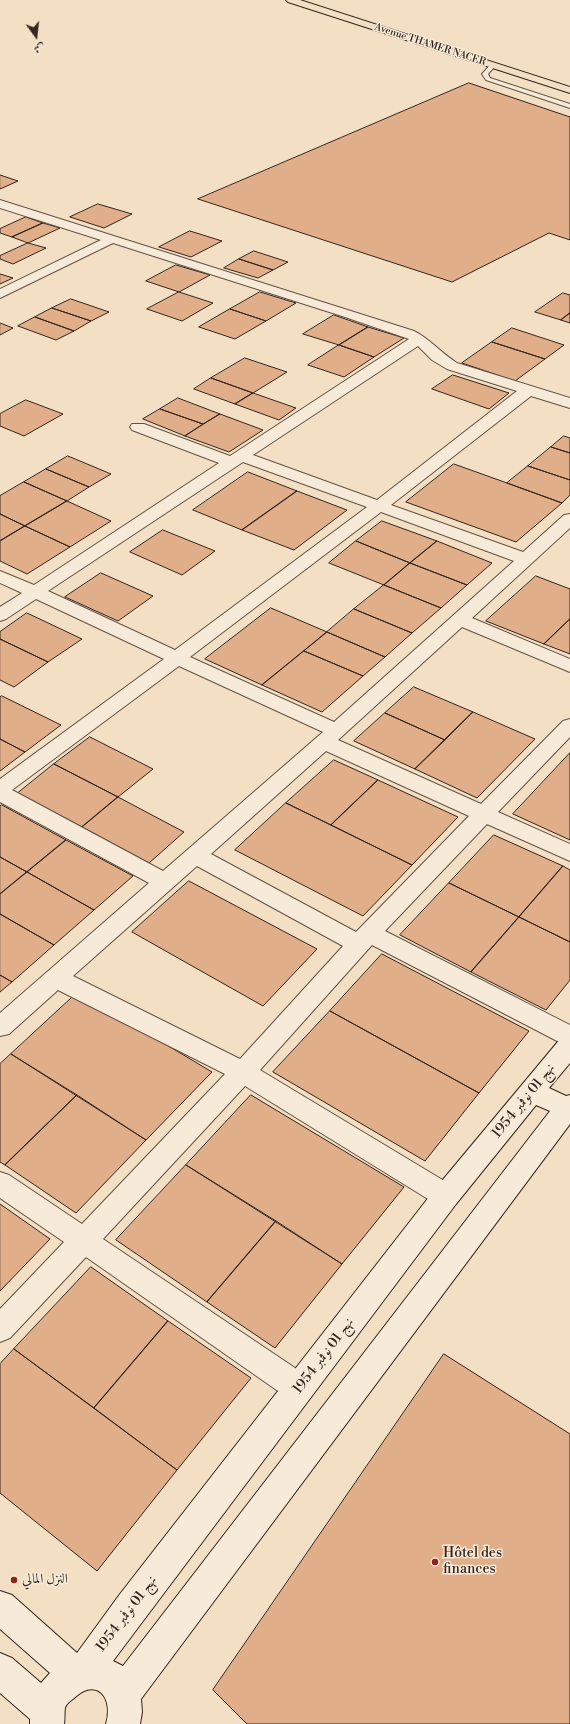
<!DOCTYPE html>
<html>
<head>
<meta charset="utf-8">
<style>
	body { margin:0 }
	#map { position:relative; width:570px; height:1724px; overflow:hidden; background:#f3dfc3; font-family:"Libre Bodoni",Amiri,serif }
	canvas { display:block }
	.north { position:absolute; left:16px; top:16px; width:40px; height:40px; -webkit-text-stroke:3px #f7ead8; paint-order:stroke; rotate:165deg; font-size:11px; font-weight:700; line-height:16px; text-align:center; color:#33241d }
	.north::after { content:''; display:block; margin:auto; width:14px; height:18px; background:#33241d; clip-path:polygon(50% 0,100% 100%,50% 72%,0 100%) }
</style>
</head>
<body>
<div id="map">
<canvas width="570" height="1724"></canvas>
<div class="north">ش</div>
</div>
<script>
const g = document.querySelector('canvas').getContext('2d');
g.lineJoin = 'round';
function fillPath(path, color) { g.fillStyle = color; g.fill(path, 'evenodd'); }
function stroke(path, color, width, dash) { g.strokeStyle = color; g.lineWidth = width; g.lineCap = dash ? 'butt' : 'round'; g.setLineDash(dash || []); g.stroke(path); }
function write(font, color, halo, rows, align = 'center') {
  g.font = font + ' "Libre Bodoni",Amiri,serif'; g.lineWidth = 3; g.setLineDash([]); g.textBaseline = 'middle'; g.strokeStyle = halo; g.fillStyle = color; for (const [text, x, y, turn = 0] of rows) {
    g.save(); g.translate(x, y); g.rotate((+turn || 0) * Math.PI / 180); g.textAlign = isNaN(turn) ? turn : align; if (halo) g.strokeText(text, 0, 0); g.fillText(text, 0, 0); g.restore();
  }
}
const building = new Path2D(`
	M469,83L570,117V240L549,233L452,282L198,199Z
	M0,175L18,181L0,189Z
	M98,204L132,214L104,228L70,217Z
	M26,217L43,223L12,237L0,233V229Z
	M43,223L60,228L28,243L12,237Z
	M190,231L222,241L191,257L159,247Z
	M28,243L46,248L13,264L0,259V256Z
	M254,251L288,262L273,270L239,259Z
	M239,259L273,270L258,278L224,268Z
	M176,265L210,275L179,292L146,281Z
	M0,274L13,278L0,284Z
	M179,292L213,303L182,321L147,309Z
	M260,292L296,303L266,321L230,309Z
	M563,293L570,295V313L561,320L535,312Z
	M71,299L109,312L91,321L52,308Z
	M52,308L91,321L74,331L35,317Z
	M230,309L266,321L235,339L199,327Z
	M570,313V323L561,320Z
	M334,315L368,327L339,345L303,334Z
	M35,317L74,331L56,340L18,326Z
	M0,323L13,328L0,335Z
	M368,327L404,338L374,357L339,345Z
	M512,328L564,345L545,359L492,342Z
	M492,342L545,359L515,381L462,363Z
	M339,345L374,357L344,377L308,365Z
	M245,358L287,372L253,393L211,378Z
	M453,375L509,393L489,409L432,389Z
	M211,378L253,393L235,404L194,389Z
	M253,393L296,408L279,420L235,404Z
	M178,398L220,414L203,424L160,409Z
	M26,400L63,414L24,436L0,426V414Z
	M160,409L203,424L185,436L143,419Z
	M220,414L263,430L229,452L185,436Z
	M564,436L570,438V453L551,447Z
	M551,447L570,453V480L528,466Z
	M68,456L111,474L89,487L46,469Z
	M454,464L507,483L562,503L516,542L406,502Z
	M528,466L570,480V495L562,503L507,483Z
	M46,469L89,487L67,501L24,482Z
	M248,472L297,491L242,530L193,510Z
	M24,482L67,501L25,526L0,514V496Z
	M297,491L347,510L294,550L242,530Z
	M67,501L111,521L70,547L25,526Z
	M0,514L25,526L0,541Z
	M382,521L437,541L410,563L356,541Z
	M25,526L70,547L27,574L0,561V541Z
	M163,530L215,551L182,575L130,552Z
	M356,541L410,563L384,585L329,563Z
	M437,541L492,563L467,585L410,563Z
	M410,563L467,585L441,608L384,585Z
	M101,573L153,596L118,621L65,597Z
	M536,576L570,589V619L544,644L486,621Z
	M384,585L441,608L412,633L354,609Z
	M271,608L327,632L262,685L205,659Z
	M354,609L412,633L385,657L327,632Z
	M27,613L82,639L48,662L0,639V632Z
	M570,619V654L544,644Z
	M327,632L385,657L363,676L304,651Z
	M0,639L48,662L14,687L0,680Z
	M304,651L363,676L322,712L262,685Z
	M414,687L473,712L445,740L385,713Z
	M2,696L61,725L25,752L0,739V697Z
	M473,712L535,739L477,798L415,769Z
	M385,713L445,740L415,769L354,741Z
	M90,737L153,769L118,797L54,764Z
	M0,739L25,752L0,771Z
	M570,753V840L513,814Z
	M334,760L378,780L331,825L286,803Z
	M54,764L118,797L82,827L18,793Z
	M378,780L458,817L412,865L331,825Z
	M118,797L184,832L149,863L82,827Z
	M286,803L412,865L363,916L235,850Z
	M2,805L66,840L27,872L0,857V806Z
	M494,835L563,866L519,917L449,883Z
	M66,840L133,876L94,910L27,872Z
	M0,857L27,872L0,894Z
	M563,866L570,870V942L519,917Z
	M27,872L94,910L54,945L0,914V894Z
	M189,881L317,949L263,1006L132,932Z
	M449,883L519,917L471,972L400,935Z
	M0,914L54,945L12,982L0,975Z
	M519,917L570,942V980L546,1010L471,972Z
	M382,954L529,1031L479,1093L330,1011Z
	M0,975L12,982L0,992Z
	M78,992L212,1072L146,1140L11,1054Z
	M330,1011L479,1093L425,1161L273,1072Z
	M11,1054L77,1095L5,1165L0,1162V1064Z
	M77,1095L146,1140L76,1213L5,1165Z
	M251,1095L404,1187L342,1264L186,1165Z
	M186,1165L276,1221L207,1302L116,1240Z
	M0,1204L50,1239L0,1291Z
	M276,1221L342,1264L275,1348L207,1302Z
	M91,1267L168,1321L94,1408L14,1349Z
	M168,1321L251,1378L177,1470L94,1408Z
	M14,1349L177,1470L97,1571L0,1493V1364Z
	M444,1354L570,1434V1724H247L213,1690Z`);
fillPath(building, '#e0ae88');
stroke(building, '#33241d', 1);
const lane = new Path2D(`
	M491,64L496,65L488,74L490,78L570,104V108L486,80L482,74Z`);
const street = new Path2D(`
	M0,200L414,331C430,339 441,353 457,363L570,398V408L531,396L391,505L523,552L564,515L570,514V528L472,618L570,659V672L462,627L338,740L481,804L563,721L570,719V737L498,812L570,844V861L487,824L385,931L570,1025V1046L561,1043L372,945L260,1070L456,1188L459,1196L456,1204L446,1207L436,1204L245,1086L103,1239L310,1378L314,1388L310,1398L299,1402L288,1398L86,1257L10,1338L0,1342V1309L64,1242L0,1198V1172L9,1175L82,1224L225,1074L58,990L9,1034L0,1036V1013L149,883L0,802V779L164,659L36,599L6,619L0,621V607L22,593L0,583V571L34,585L219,463L132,430L130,427L132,424H144L230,456L409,339L345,317L113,243L0,298V289L101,240L0,208ZM418,346L432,360L447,369L517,391L377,500L253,455ZM243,462L367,507L175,650L48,591ZM381,512L514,561L334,722L190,657ZM179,666L323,732L163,871L12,790ZM326,751L469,816L356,932L211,854ZM197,866L343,946L240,1059L73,976Z`);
const secondary = new Path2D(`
	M570,1035V1063L549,1088L566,1096L570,1095V1124L141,1699L142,1712L140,1724H106C114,1697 96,1676 73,1699C70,1701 66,1704 65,1708C64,1713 65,1719 64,1724H30V1719L0,1693V1653L12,1658L41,1683L50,1673L0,1629V1591L12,1595L77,1653L120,1594L436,1188L561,1038ZM536,1105L550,1111L123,1666L113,1661L456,1204Z`);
const highway = new Path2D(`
	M286,0H300L570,87V93L288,2Z`);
stroke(lane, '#635346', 2);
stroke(street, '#635346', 2);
stroke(secondary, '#33241d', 2);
stroke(highway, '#33241d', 2);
fillPath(lane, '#f7ead8');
fillPath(street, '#f7ead8');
fillPath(secondary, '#f7ead8');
fillPath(highway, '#f3dfc3');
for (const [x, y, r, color] of [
	[435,1562,4,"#8f2418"],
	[14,1580,4,"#8f2418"]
]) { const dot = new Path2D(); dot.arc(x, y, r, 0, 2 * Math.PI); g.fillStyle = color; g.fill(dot); stroke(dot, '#f7ead8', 1.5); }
write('10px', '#33241d', '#f7ead8', [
	["Avenue THAMER NACER",430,45,18]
]);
write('14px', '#33241d', '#f7ead8', [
	["نهج 01 نوفمبر 1954",524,1101,-51],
	["نهج 01 نوفمبر 1954",324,1356,-53],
	["نهج 01 نوفمبر 1954",127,1614,-53]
]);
write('14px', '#33241d', '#f7ead8', [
	["Hôtel des",443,1554],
	["finances",443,1570],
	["النزل المالي",22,1580]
], 'left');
</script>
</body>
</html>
